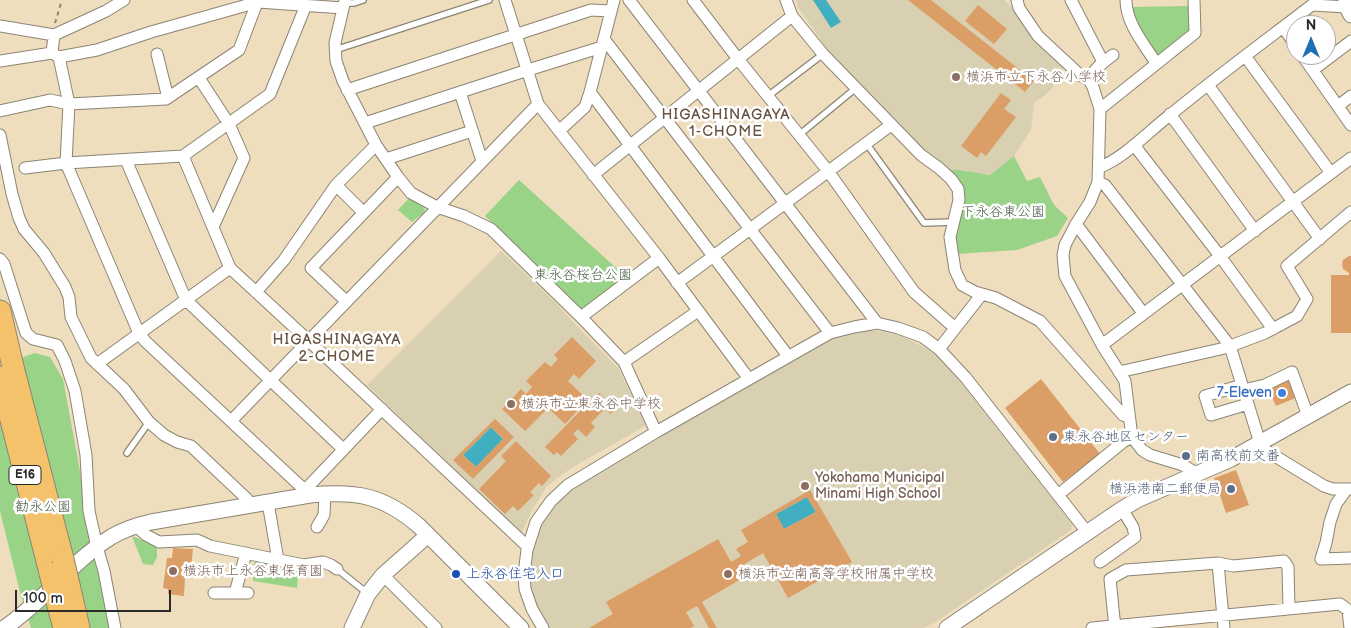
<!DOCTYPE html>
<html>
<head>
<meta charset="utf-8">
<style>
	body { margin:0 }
	#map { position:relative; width:1351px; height:628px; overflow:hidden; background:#eedebd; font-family:"Balsamiq Sans",sans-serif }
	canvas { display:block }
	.north { position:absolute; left:1286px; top:15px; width:50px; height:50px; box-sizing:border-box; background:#fff; border:1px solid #aaa; border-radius:50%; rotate:0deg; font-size:14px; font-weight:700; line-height:20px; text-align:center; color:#2b2b2b }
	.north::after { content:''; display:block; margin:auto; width:18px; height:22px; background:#1f6fb2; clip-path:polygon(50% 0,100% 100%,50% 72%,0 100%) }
	.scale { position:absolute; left:15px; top:590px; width:156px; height:22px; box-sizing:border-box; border:2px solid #2b2b2b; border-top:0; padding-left:6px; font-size:15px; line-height:18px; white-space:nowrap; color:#2b2b2b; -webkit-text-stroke:4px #fff; paint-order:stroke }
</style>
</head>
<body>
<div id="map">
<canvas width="1351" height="628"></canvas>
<div class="north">N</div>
<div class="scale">100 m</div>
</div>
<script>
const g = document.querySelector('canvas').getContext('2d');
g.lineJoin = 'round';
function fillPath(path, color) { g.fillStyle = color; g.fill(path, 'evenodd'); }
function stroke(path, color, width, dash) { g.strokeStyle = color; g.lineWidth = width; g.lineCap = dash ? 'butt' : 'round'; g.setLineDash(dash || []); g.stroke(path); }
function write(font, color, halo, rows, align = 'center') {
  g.font = font + ' "Balsamiq Sans","Klee One",sans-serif'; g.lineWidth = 5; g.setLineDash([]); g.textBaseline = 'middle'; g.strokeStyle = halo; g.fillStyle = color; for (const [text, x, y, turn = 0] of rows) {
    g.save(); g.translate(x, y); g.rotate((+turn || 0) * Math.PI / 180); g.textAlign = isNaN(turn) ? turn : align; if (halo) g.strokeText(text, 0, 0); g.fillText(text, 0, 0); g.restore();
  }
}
fillPath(new Path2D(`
	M796,0H1004L1017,12L1023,24L1033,37L1064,67L1052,88L1042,98L1034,102L1031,130L1014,156L990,175L959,170H946L911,139L826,48L798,7Z
	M501,251L554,301L573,322L618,368L645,423V426L573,467L557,478L546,488L532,510L522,532H520L367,385Z
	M873,330L902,336L940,356L1072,524L1071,530L940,619L924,628H547L532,601L528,573L533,540L542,516L559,494L833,336Z`), '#d9d0b1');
fillPath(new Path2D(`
	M1188,6L1190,29L1158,55L1153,53L1135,20L1131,7Z
	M1014,156L1027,181L1040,177L1054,205L1068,218L1057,236L1017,250L956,254L955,237L962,211L964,196L946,170H959L990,175Z
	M519,180L625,276L582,312L485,216Z
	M410,197L422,206L425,209L424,213L412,222L398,210Z
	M35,353L50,357L63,379L109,628H31L20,592L0,511V365Z
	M132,536L157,546V557L153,565L143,564Z
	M257,560L299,569L297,588L253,581L254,563Z`), '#98d387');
fillPath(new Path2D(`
	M813,0H826L841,22L831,28Z
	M491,427L503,439L476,467L463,455Z
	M807,497L816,512L784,529L776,514Z`), '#42afc0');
fillPath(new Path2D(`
	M908,0H931L1034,81L1025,92Z
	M978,5L1007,29L994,44L965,21Z
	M1001,93L1011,100L1004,109L1016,117L986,156L981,152L977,158L961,146Z
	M1349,256H1351V333H1331V275H1349V273L1343,269L1342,263L1343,260Z
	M572,337L596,361L579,379L574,374L568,381L590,402L599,393L615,409L610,414L605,408L591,423L595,427L586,437L578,429L573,434L578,439L561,456L557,452L554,455L545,447L583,408L581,407L565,424L548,408L525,431L502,409L521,389L526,394L532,387L526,381L545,362L551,367L558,359L554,355Z
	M1041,379L1100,454L1063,482L1005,408Z
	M1290,379L1298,397L1276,406L1268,388Z
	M495,419L514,437L473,479L453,460ZM491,427L503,439L476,467L463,455Z
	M516,441L551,476L542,486L539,483L530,492L534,495L518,511L513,506L505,514L479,489L506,461L501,456Z
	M1184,451L1192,453L1189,462L1181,460Z
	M1236,470L1249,505L1226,513L1214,478Z
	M810,490L852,562L788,598L763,553L741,566L746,576L702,602L717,628H709L697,606L686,612L694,626L691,628H589L613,614L606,602L718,539L731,562L741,556L736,549L748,542L741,530ZM807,497L816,512L784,529L776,514Z
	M173,548L193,549L190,578L185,577L184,596L168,594V589L163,588L167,558H172Z`), '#db9e67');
const service = new Path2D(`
	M345,3H354L363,0
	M335,50L489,0
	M768,96L823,54
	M799,135L856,88
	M866,143L924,223L953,222
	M127,453L149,422
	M337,569L367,593`);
const minor = new Path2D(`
	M345,0L335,43L336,61L343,81L376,145L398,177L411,193L437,207L464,216L491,229L581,317L624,362L656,432L568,485L551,501L536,522L527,550L524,574L525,589L532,609L543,628
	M505,0L538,104
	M629,0L877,323
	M693,0L738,59L828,171L914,292L955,328
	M786,0L792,16L823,54L921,155L939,168L951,179L958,189L959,200L950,237L955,270L962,285L975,292L996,298L1040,321L1123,415L1129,417
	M1017,0L1019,8L1038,36L1080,75L1089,80L1093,87L1100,109L1098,182L1090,202L1076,224L1065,245L1063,255L1065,276L1102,345L1125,381L1132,437L1142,450L1150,455L1183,465L1197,474
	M1071,0L1103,62
	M1126,0C1126,23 1144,44 1156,63
	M0,26L54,35L106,11L124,0
	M1283,27L1296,46
	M54,35L52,53L59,57L69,104L66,163L138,331L145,341L310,495
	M604,39L830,333
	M157,54L168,98
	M1302,55L1351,125
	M1245,56L1331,173
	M59,57L97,50L151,32L258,2L343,8
	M0,61L52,53
	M1313,70L1351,41
	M199,78L229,124L244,158L213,227
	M1089,80C1094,69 1103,62 1113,55
	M1208,85L1320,239
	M347,90L591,10L611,11
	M460,92L482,161
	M590,92L788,356
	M1338,106L1351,96
	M1100,109L1195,33L1194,0
	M0,111L50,100L69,104L166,99L239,50L258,0
	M1170,114L1255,231
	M365,123L528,70L602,47
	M559,131L585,107L590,92L614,0
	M0,135L12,194L19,218L24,229L44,253L65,287L69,297L71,317L91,358L124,389L149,422L164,435L177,442L191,446L247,499L251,506
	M1134,145L1220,256L1273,329
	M183,156L230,268L308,340L528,547
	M386,159L472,131
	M126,160L186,300L343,449
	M1100,167C1124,158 1149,131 1170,115C1216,77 1265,41 1312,5L1347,7
	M25,168L66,163L183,156L270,94L306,5
	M593,175L792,16
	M1098,182L1105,185L1230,346L1260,443L1265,450L1324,486L1333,489H1351
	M336,185L363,212
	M1076,224L1143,313
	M0,259L4,264L26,333L33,339L57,345L65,361L75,391L86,455L89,511L97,547L104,571L115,628
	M677,283L891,125
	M256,292L284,260L336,185L376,145
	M346,301L311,268L398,177
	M581,317L659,258
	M1102,345L1351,158
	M939,349L982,294
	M624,362L698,311
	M97,364L230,268
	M1119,372L1225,348L1265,333L1297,316L1307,299L1287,266L1351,212
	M1242,385L1205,396L1211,415L1248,404
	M1243,390L1265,385L1292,372L1308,416
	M231,421L538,104L659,258L749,379
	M656,432L830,333L854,327L877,323L898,328L923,337L939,349L966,378L1087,532
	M1347,489L1336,504L1330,522L1326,543L1321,559L1351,558
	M305,490L382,409
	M1058,495L1123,442L1132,437
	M268,503L278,560
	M136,526L146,535L159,542L197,540L210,546L304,565L323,562L331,565L337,569
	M317,527L324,515L325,494
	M1100,562L1135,537L1133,527L1122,509
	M1218,563L1224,628
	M383,575L436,628
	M214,593H248
	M235,593L246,553
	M1092,628L1340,604L1348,610L1350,628
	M1115,628L1110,579L1126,570L1218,563L1233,566L1284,561L1288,567L1289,609`);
const tertiary = new Path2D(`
	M1346,0L1347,7L1351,15
	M4,628C43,602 71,562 111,537C123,530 137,525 151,522L310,495C357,491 383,495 419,526L521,628
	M352,628L368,594L383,575L428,535
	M947,628L1122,509L1139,499L1231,459L1351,392`);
const motorway = new Path2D(`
	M0,311L14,371L63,559
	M0,377L50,573
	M69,585L79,628
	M56,598L64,628`);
stroke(service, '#8c8474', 8);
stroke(minor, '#8c8474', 13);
stroke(tertiary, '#8c8474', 17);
stroke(motorway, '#8c8474', 23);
stroke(new Path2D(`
	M55,23L62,0`), '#8c8474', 2, [4, 4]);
stroke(service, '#fff', 5.5);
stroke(minor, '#fff', 11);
stroke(tertiary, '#fff', 15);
stroke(motorway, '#f3c26a', 21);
const motorwayBridge = new Path2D(`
	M63,559L69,585
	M50,573L56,598`);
stroke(motorwayBridge, '#8c8474', 23, []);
stroke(motorwayBridge, '#f3c26a', 21);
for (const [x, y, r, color] of [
	[956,77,5,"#8d6e63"],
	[1282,393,5,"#3f7fe0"],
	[511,404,5,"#8d6e63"],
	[1053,437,5,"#5c6f8a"],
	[1186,456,5,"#5c6f8a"],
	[805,486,5,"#8d6e63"],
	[1231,489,5,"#5c6f8a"],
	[173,571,5,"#8d6e63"],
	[456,574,5,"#1a4fb4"],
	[728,574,5,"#8d6e63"]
]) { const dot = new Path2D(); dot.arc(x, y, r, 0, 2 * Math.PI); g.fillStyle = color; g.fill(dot); stroke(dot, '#fff', 2); }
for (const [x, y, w] of [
	[25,475,32]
]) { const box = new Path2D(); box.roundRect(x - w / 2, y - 9.5, w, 19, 4); g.fillStyle = '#fff'; g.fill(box); stroke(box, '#2b2b2b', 1); }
write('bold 12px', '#2b2b2b', null, [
	["E16",25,475]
]);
write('14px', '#785e54', '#fff', [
	["横浜市立下永谷小学校",966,77],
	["横浜市立東永谷中学校",521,404],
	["Yokohama Municipal",815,478],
	["Minami High School",815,494],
	["横浜市上永谷東保育園",183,571],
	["横浜市立南高等学校附属中学校",738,574]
], 'left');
write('14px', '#4c5d47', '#fff', [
	["下永谷東公園",1003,212],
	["東永谷桜台公園",583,275],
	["勧永公園",43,507]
]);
write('14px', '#366cbe', '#fff', [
	["7-Eleven",1272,393]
], 'right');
write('14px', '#4e5e75', '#fff', [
	["東永谷地区センター",1063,437],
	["南高校前交番",1196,456],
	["横浜港南二郵便局",1221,489,"right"]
], 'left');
write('14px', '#164399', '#fff', [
	["上永谷住宅入口",466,574]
], 'left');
g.letterSpacing = '1px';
write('15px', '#695340', '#fff', [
	["HIGASHINAGAYA",726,115],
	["1-CHOME",726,132],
	["HIGASHINAGAYA",337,340],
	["2-CHOME",337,357]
]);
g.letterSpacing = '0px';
</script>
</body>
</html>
